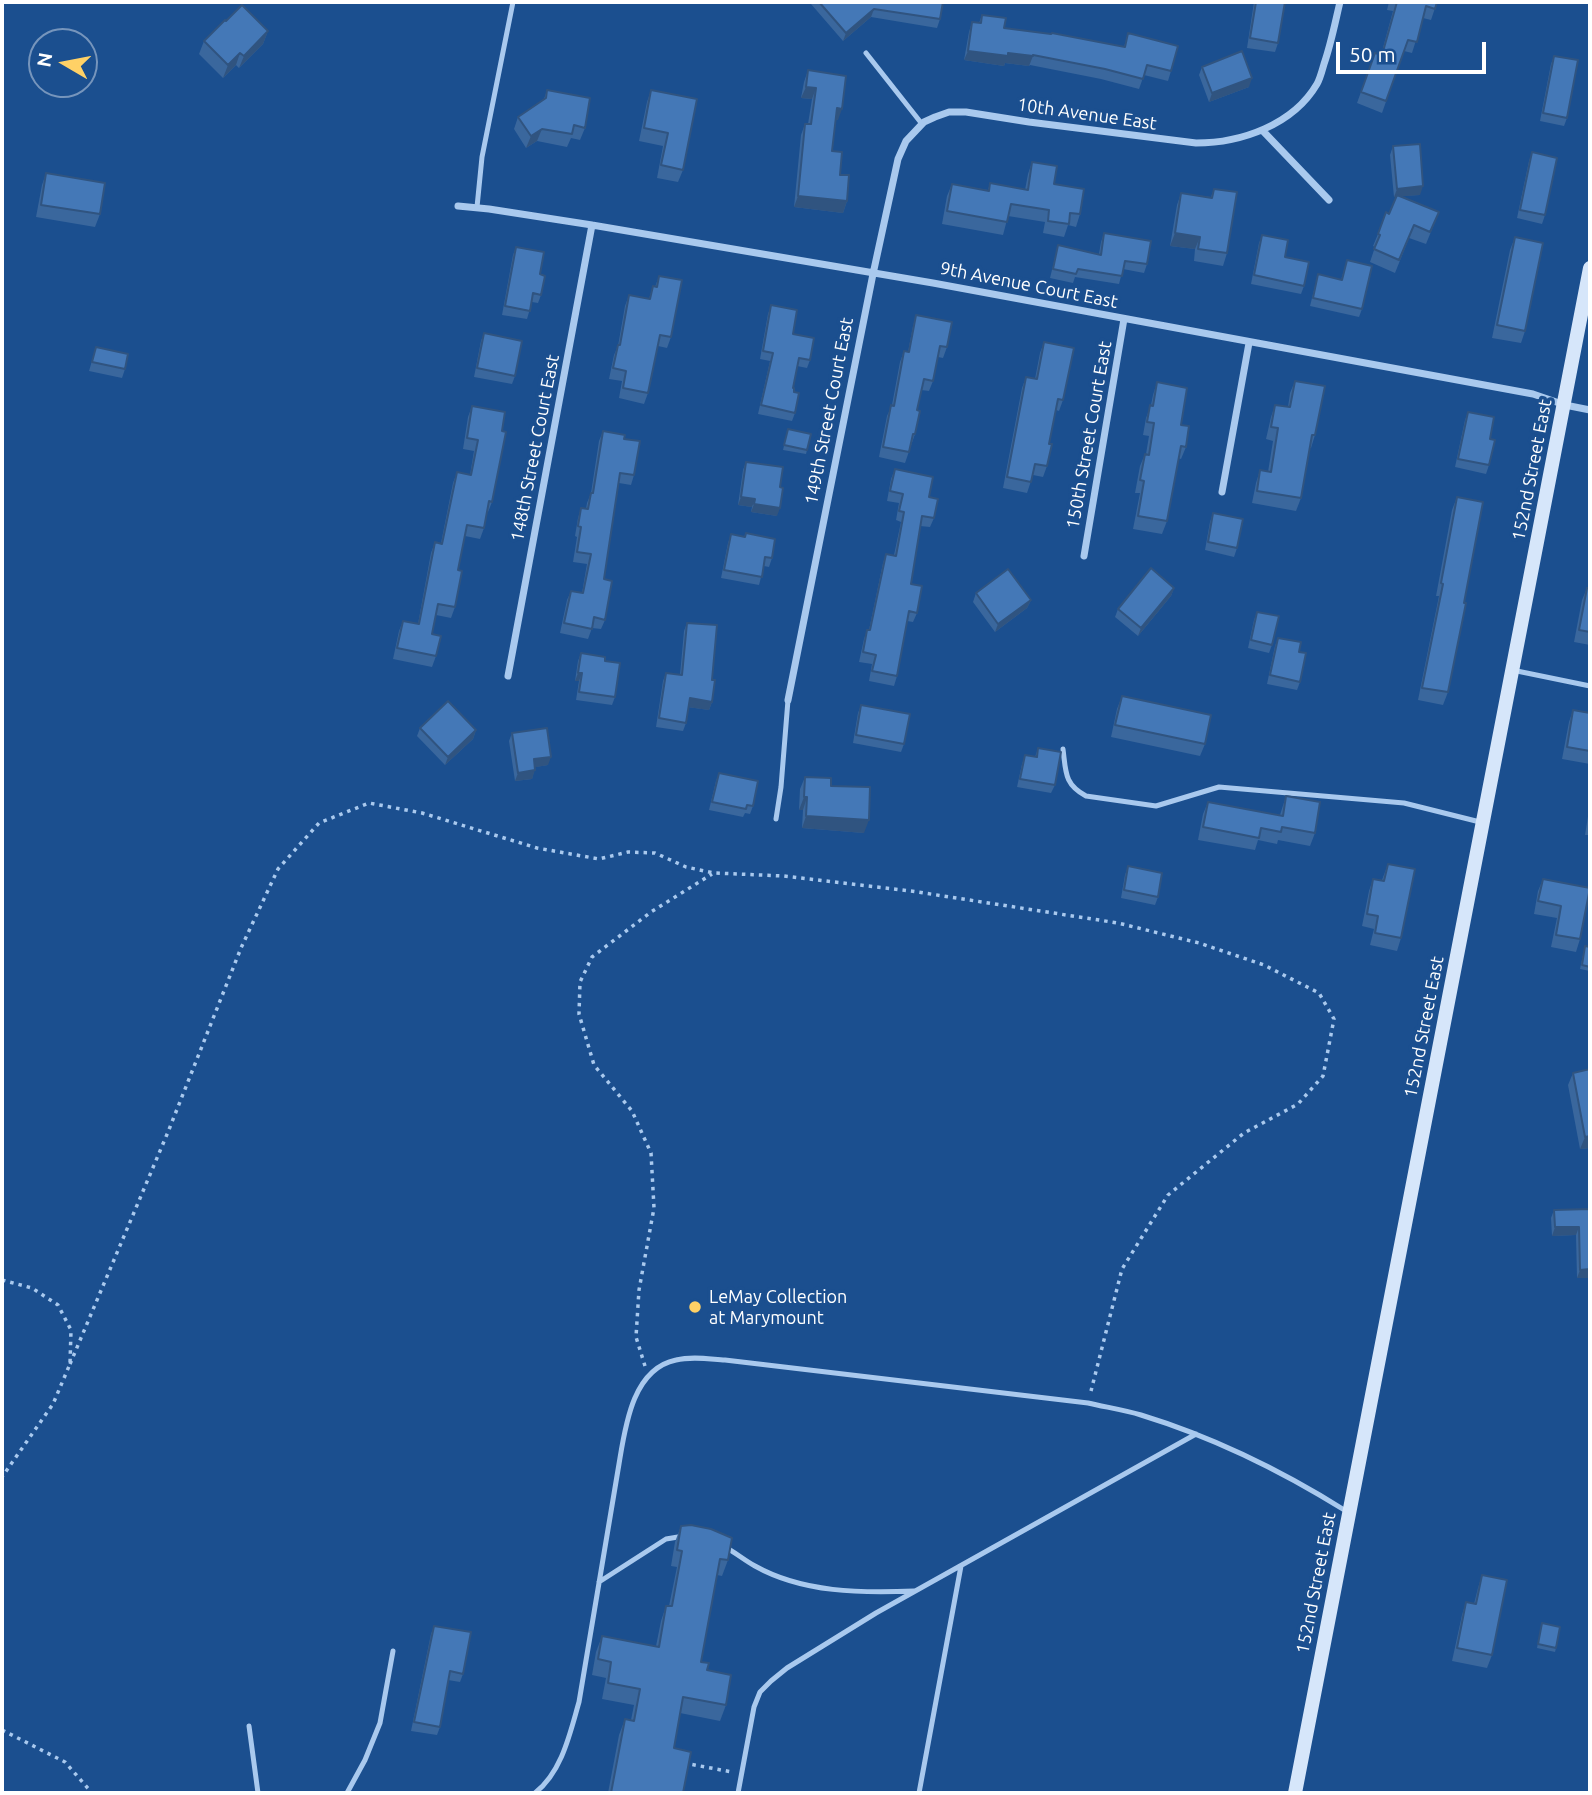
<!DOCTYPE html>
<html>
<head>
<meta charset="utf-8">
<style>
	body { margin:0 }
	#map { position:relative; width:1592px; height:1795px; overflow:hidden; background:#1b4f8f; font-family:Ubuntu,sans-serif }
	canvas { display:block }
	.frame { position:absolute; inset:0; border:4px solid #fff; pointer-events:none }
	.north { position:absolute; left:28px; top:28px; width:70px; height:70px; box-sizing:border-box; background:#1b4f8f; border:2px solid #7695bc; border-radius:50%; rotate:280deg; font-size:19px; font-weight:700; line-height:28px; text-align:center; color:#fff }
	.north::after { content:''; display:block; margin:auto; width:24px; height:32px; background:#ffd166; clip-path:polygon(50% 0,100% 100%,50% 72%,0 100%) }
	.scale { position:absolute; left:1336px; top:42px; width:150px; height:32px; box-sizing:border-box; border:4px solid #fff; border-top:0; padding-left:9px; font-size:21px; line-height:24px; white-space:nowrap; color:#fff; -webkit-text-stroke:5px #1b4f8f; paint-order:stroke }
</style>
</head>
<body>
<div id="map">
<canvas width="1592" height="1795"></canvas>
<div class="frame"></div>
<div class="north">N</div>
<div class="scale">50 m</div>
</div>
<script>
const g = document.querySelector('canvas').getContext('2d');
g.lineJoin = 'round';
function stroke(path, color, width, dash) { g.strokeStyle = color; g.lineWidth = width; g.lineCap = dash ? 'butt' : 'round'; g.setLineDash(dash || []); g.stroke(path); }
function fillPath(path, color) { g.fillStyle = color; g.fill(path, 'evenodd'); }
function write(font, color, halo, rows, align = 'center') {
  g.font = font + ' Ubuntu,sans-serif'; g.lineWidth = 7; g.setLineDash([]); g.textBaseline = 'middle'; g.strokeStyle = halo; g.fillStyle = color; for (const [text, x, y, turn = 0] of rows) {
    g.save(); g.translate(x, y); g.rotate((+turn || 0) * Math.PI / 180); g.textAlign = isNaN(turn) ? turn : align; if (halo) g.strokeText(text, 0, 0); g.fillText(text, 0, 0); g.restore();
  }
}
stroke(new Path2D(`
	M2,1280L32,1288L58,1305L71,1330L70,1364L53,1404L2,1477
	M70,1364L168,1132L241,948L278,869L319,823L369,803L422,813L537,848L599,859L628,852L655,853L686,867L714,873L784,876L911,891L1118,923L1199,943L1264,965L1319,993L1334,1019L1323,1076L1298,1104L1244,1133L1168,1195L1122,1269L1091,1391
	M645,1366L636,1337L639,1290L654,1208L651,1153L632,1111L594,1065L579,1014L580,982L592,957L651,912L712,874
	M2,1730L65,1762L92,1793
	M684,1763L732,1772`), '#a9c9ee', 3.5, [3.5, 5]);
stroke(new Path2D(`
	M866,53L922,124
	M477,207L482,157L513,2
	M1512,670L1590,686
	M1063,749C1066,772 1064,784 1086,796L1156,806L1219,787L1404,803L1480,822
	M776,819L781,787L788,700
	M723,1546C735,1552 744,1560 755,1566C803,1593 861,1593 914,1591
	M599,1582L666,1539L684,1536
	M249,1726L258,1793
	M347,1793L365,1760L380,1723L393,1651
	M535,1793C562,1772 570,1733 579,1702L619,1464C625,1428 632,1369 676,1360C692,1356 709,1359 725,1360L1088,1403C1105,1407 1124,1410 1141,1415C1213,1437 1282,1471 1346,1511
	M738,1793L754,1707L760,1692L771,1681L787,1668L876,1613L1196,1434
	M919,1793L961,1566`), '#a9c9ee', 5);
stroke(new Path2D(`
	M1262,130L1329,200
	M458,206L489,209L592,225L933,283L1533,394L1565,405L1590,410
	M1222,492L1249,343
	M1084,556L1124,319
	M508,676L592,225
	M788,700L873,274L898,159L906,141L924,122L935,117L949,112H966L1029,122L1196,143C1241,143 1293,125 1317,84C1320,79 1322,71 1324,64C1331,44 1335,23 1340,2`), '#a9c9ee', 7);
stroke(new Path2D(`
	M1295,1793L1590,268`), '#d6e6fa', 14);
fillPath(new Path2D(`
	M812,2H943L940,19L937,28L871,17L843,41L811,4Z
	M1254,2H1285L1278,43L1275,52L1247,48Z
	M1389,2H1437L1431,20L1423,18L1412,53L1404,51L1382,113L1357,103L1375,53L1381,55L1393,11L1387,10Z
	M982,15L1004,28L1124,47L1128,33L1171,71L1168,81L1144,75L1139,89L1101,79L1030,65L1029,66L1005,63L1004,66L964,60L969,32L972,22L979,23Z
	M226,21L268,31L263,44L239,68L236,65L223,78L199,54L204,41Z
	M1554,56L1567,118L1564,126L1540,121L1551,64Z
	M1202,67L1249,87L1209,102L1199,75Z
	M808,70L838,120H835L832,151L847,201L843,213L794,207L801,135L805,124H808L812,99L801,98L804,82Z
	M547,90L585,128L580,140L571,138L567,147L537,141L526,148L514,129L518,117L544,99Z
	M651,90L683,170L678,182L657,178L663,146L639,141L647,102Z
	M1393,146L1420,195L1401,196L1439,212L1426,244L1409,238L1395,273L1370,262L1375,247L1373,246L1378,234L1389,214L1396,197H1394L1390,155Z
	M1532,152L1545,215L1542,224L1517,218L1529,161Z
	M1032,162L1054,184L1080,214L1076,227L1068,225L1064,237L1043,233L1045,222L1008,216L1003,235L942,224L947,196L952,184L988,190L990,183L1025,190L1028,174Z
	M46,173L100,214L95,227L36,217L42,185Z
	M1214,189L1227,253L1223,266L1194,261L1195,249L1170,246L1177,205L1181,193L1211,197Z
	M1104,233L1147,264L1144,273L1123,269L1119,284L1075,277L1073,283L1050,278L1058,245L1099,254L1101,242Z
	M1262,235L1285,257L1304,286L1301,294L1251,284L1259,243Z
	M1515,237L1525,331L1521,343L1492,338L1510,250Z
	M516,247L540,274L541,295L538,303L532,302L527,319L502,315L513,255Z
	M1347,260L1362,309L1359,317L1310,306L1318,274L1341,280Z
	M659,276L671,337L667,348L658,346L648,393L644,404L619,398L622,381L609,379L614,355L618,346L625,306L629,295L649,299L653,286L655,287Z
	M771,305L810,360L807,368L797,366L793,388L795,413L792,421L758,414L770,361L760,359L768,314Z
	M916,315L947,347L943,358L938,357L933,381L929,391L921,390L917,410L915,434L905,463L879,457L887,416L892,405L900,362L904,351L908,352L913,326Z
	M484,333L515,376L512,384L474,377L481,341Z
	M1044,342L1063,400L1059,411L1056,410L1049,444L1047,466L1043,477L1033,475L1027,493L1003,488L1022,388L1026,377L1035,379L1040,353Z
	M96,347L125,369L122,378L89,371Z
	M1295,381L1315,435L1311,448H1310L1301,498L1296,511L1252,503L1256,483L1260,470L1268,472L1273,441L1266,439L1271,417L1275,405L1288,407L1290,393Z
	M1157,382L1181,425L1186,447L1181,459L1178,458L1167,521L1162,534L1133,529L1140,493H1135L1140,466L1145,454H1146L1149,436L1143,435L1146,418L1151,405L1153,395Z
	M472,406L502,431L492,502L488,512H487L484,528L480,539L465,536L458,570L455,607L451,618L436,615L432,634L436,656L432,667L393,659L399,631L403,621L418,624L431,553L435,542L441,543L453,483L457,472L470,475L474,451L463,449L468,417Z
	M1468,412L1490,439L1489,465L1486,474L1455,467L1465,420Z
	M788,429L807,450L806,454L783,450Z
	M603,431L624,439L634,475L631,485L619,483L604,579L605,620L601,629L592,628L588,639L560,633L567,600L571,591L582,593L587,564L573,562L577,537L575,536L578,518L581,508L586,509L587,503L591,493L599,441Z
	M746,462L777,516L751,512L752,507L738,505L743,470Z
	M895,469L929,497L934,518L930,527L920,526L911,584L917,613L913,622L907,621L897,676L894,686L869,681L872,664L859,662L864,639L867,630H869L883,563L886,554L894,555L901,522L896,520L899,503L887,501L891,479Z
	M1457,497L1448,692L1443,705L1418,700L1439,596H1436L1452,510Z
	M1213,513L1237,548L1234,557L1205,550L1210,522Z
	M731,534L772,558L769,567L764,566L759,585L721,578L728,543Z
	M1174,588L1171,596L1138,636L1115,617L1118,609Z
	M1587,588H1590V645L1574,642L1582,600Z
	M976,593L1031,600L1027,608L995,632L973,602Z
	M1257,612L1272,645L1269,653L1248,648L1254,620Z
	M687,623L712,680V702L709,710L688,707L686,723L683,731L656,727L663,681L666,673L680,675L684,631Z
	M1278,638L1299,652L1300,682L1297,690L1267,684L1275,646Z
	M581,653L605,661L615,697L612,705L576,700L579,681H575L578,661Z
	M1122,696L1205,744L1200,756L1111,737L1117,709Z
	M861,705L904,744L901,752L853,743L858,713Z
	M1573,710L1590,713V764L1562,759L1569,722Z
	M420,728L476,730L473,739L445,765L417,736Z
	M512,733L548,765L535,767L532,779L515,781L509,741Z
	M1038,748L1055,785L1051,793L1017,787L1022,764L1025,755L1035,757Z
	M719,773L753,806L750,814L745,813L743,817L709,810L716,781Z
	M805,777L831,786L864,833L802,828L803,810H799L800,789Z
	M1286,796L1315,833L1310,846L1278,840L1277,844L1258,840L1255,850L1198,840L1203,814L1208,802L1280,815Z
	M1590,804V835H1585Z
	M1388,864L1401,938L1397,951L1370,945L1374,929L1362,926L1369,891L1373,879L1382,880Z
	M1128,866L1158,897L1155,905L1121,898L1125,875Z
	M1543,879L1590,888L1580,939L1576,952L1551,947L1557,918L1534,914L1538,891Z
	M1585,946L1590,947V971L1580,969Z
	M1590,1069V1148L1580,1149L1568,1085L1573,1073Z
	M1590,1209V1278H1577L1576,1235L1552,1236L1551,1218L1554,1210Z
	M681,1526L728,1560L722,1576L717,1575L701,1662L707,1670L726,1705L720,1721L680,1713L674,1748L683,1793H608L619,1735L625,1719L631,1720L634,1705L602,1699L606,1678L592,1675L596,1652L602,1636L656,1646L661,1621L666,1606H669L677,1567L671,1566L675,1542Z
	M1482,1575L1492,1655L1487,1668L1452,1661L1462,1615L1466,1602L1474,1604L1478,1588Z
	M1542,1623L1556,1648L1555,1652L1537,1648Z
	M434,1626L463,1674L460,1682L448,1680L440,1727L437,1735L411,1731L431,1634Z`), '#3a679d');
fillPath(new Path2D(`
	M874,9L871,17L843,41L846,33Z
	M268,31L263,44L239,68L244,56Z
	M968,51L1008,53L1033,56L1029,66L1005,63L1004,66L964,60Z
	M240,53L236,65L223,78L228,65Z
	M1252,78L1249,87L1209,102L1212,93Z
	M806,87L816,88L812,99L801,98Z
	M837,108L842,109L838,120H832Z
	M542,129L537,141L526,148L531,136Z
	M1423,186L1420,195L1394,197L1397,189Z
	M798,196L847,201L843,213L794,207Z
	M1175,233L1200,237L1195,249L1170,246Z
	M741,497L755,499L752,507L738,505Z
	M754,504L780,508L777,516L751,512Z
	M1174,588L1171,596L1138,636L1141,628Z
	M1031,600L1027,608L995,632L998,624Z
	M578,673H582L579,681H575Z
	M690,698L712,702L709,710L687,707Z
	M476,730L473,739L445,765L448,757Z
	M551,757L548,765L531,768L534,759Z
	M535,770L532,779L515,781L518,773Z
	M804,797H807L803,810H799Z
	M806,816L869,820L864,833L802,828Z
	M1590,1136V1148L1580,1149L1585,1137Z
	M1555,1227H1579L1576,1235L1552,1236Z
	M1590,1269V1278H1577L1580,1270Z`), '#305480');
const building = new Path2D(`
	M819,2H943L940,19L874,9L846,33Z
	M1256,2H1285L1278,43L1250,38Z
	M1397,2H1437L1435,9L1426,6L1417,42L1408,40L1386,101L1361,92L1375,53L1382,55Z
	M242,5L268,31L244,56L240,53L228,65L204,41L225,20L226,21Z
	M982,15L1006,18L1004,28L1051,34L1052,33L1125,47L1128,33L1178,46L1171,71L1147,65L1143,79L1105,69L1033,55V56L1008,53V56L968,51L972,22L981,23Z
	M1242,51L1252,78L1212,93L1202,67Z
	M1554,56L1578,60L1567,118L1543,113Z
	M808,70L846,76L842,109L837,108L832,151L842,152L840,175H849L847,201L798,196L805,124H811L816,88L806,87Z
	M547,90L590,98L585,128L574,125L572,134L542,129L531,136L518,117L546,98Z
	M651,90L697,99L683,170L661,165L668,133L644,128Z
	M1420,144L1423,186L1397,189L1393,146Z
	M1532,152L1557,158L1545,215L1520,210Z
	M1032,162L1057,166L1054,184L1084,189L1080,214L1070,213L1069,224L1048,221L1049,210L1011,204L1007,222L947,211L952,184L989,191L990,183L1028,190Z
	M46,173L105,183L100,214L41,205Z
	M1214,189L1237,192L1227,253L1198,249L1200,237L1175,233L1181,193L1212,198Z
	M1397,195L1439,212L1430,232L1414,225L1399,260L1374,249L1380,235L1378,234L1386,212L1389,214Z
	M1104,233L1151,241L1147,264L1125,261L1122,276L1078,269L1076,274L1053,269L1058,245L1101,255Z
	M1262,235L1288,240L1285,257L1309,262L1304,286L1254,275Z
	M1515,237L1543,243L1525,331L1497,325Z
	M516,247L544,252L540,274L545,276L541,295L533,293L530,311L505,306Z
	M1347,260L1372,266L1362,309L1313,298L1318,274L1342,280Z
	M659,276L682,280L671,337L660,335L648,393L623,388L626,371L613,368L618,345H620L629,295L650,299L653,286L657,287Z
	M771,305L797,310L793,334L814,338L810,360L799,358L793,388H794V392L799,393L795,413L761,405L773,353L763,351Z
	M916,315L952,322L947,347L940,346L933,381L924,379L917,410L920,411L915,434H913L909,452L883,447L891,405L894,406L904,351L909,352Z
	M484,333L522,341L515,376L477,368Z
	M1044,342L1074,348L1063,400L1058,399L1049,444H1052L1047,466L1035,464L1031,482L1007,477L1026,377L1037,379Z
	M96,347L128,354L125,369L92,362Z
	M1295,381L1325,386L1315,435H1312L1301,498L1257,491L1260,470L1271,472L1278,428L1271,427L1275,405L1290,407Z
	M1157,382L1187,388L1181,425L1189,426L1186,447L1181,446L1167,521L1138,516L1144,481L1140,480L1145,454L1149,455L1154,423L1147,422L1150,405L1153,406Z
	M472,406L505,412L502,431L506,432L492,502L489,501L484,528L467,525L458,570L462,571L455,607L438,604L432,634L441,636L436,656L397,648L403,621L419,624L435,542L442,544L457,472L471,475L478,440L467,438Z
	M1468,412L1494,417L1490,439L1495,440L1489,465L1458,459Z
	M788,429L811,434L807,450L784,445Z
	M603,431L625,435L624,439L640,441L634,475L620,473L604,579L612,581L605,620L594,617L592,629L564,623L571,591L583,593L591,554L577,552L581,527L578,526L581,508L588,509L591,493H593Z
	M746,462L783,467L780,487L783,488L780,508L754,504L755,499L741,497Z
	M895,469L933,477L929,497L938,499L934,518L922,516L911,584L922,586L917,613L909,611L897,676L872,671L876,655L863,652L867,630H870L886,554L896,556L904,512L899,511L903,494L890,491Z
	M1457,497L1483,502L1464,603H1466L1448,692L1422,688L1443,584L1441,583Z
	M1213,513L1243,519L1237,548L1208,542Z
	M746,533L775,539L772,558L765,557L762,577L724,570L731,534L745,537Z
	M1151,568L1174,588L1141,628L1118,609Z
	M1008,569L1031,600L998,624L976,593Z
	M1587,588H1590V632L1579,630Z
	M1257,612L1279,616L1272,645L1251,640Z
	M687,623L717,625L712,680H715L712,702L690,698L686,723L659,718L666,673L682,675Z
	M1278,638L1301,642L1299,652L1306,653L1300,682L1270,675Z
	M581,653L605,657V661L620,663L615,697L579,692L582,673H578Z
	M1122,696L1211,715L1205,744L1115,725Z
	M448,701L476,730L448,757L420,728Z
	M861,705L910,714L904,744L856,735Z
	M1573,710L1590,713V751L1567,747Z
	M547,728L551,757L534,759L535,770L518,773L512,733Z
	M1038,748L1061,752L1055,785L1020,779L1025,755L1037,757Z
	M719,773L758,781L753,806L747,805L746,809L712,802Z
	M805,777L831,778V786L870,787L869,820L806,816L807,797H804Z
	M1286,796L1320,802L1315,833L1282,827L1281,832L1261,828L1259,838L1203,827L1208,802L1283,816Z
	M1388,864L1415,869L1401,938L1375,933L1378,916L1367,914L1373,879L1384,881Z
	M1128,866L1162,873L1158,897L1124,890Z
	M1543,879L1590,888L1580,939L1556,935L1561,906L1538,901Z
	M1585,946L1590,947V967L1582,965Z
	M1590,1069V1136L1585,1137L1573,1073Z
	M1590,1209V1269L1580,1270L1579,1227H1555L1554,1210Z
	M691,1525L711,1529L732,1538L728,1560L720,1559L701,1662L709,1663L707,1670L731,1675L726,1705L683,1697L674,1748L691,1752L683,1793H611L625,1719L634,1721L640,1689L608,1683L611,1662L598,1659L602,1636L659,1647L666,1606H672L682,1551L677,1550L681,1526Z
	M1482,1575L1507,1580L1492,1655L1457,1648L1466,1602L1476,1604Z
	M1542,1623L1560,1627L1556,1648L1538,1644Z
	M434,1626L471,1632L463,1674L450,1671L440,1727L414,1722Z`);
fillPath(building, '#4478b7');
stroke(building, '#305480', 2);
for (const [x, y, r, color] of [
	[695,1307,7,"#ffd166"]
]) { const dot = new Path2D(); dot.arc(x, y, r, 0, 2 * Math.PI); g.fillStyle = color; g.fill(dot); stroke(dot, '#1b4f8f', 2.5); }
write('18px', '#fff', '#1b4f8f', [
	["10th Avenue East",1087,114,8],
	["9th Avenue Court East",1029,285,11],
	["149th Street Court East",829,411,-79],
	["150th Street Court East",1089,435,-80],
	["148th Street Court East",535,448,-79],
	["152nd Street East",1532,470,-79],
	["152nd Street East",1424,1027,-79],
	["152nd Street East",1316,1583,-79]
]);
write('18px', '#fff', '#1b4f8f', [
	["LeMay Collection",709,1297],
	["at Marymount",709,1318]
], 'left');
</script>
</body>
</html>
